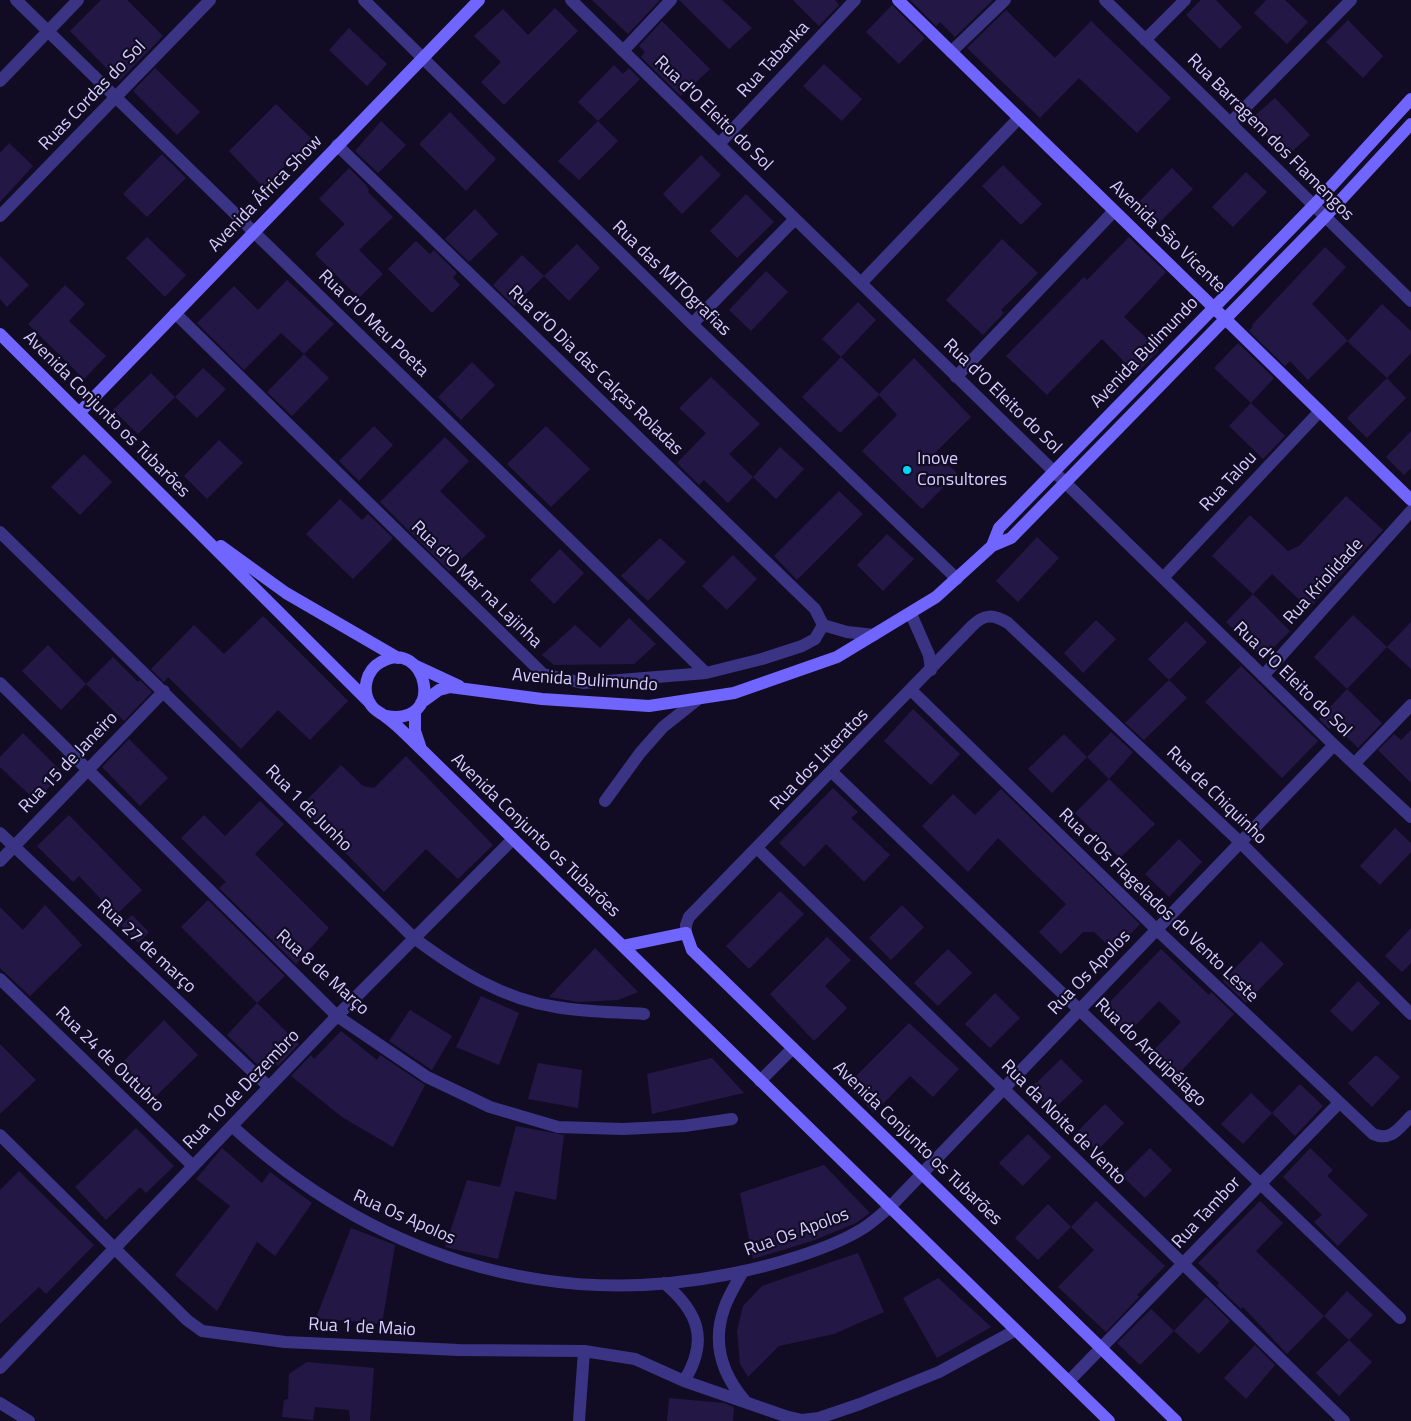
<!DOCTYPE html>
<html>
<head>
<meta charset="utf-8">
<style>
	body { margin:0 }
	canvas { display:block; background:#110c23 }
</style>
</head>
<body>
<canvas width="1411" height="1421"></canvas>
<script>
const g = document.querySelector('canvas').getContext('2d');
g.lineJoin = 'round';
function fillPath(path, color) { g.fillStyle = color; g.fill(path, 'evenodd'); }
function stroke(path, color, width, dash) { g.strokeStyle = color; g.lineWidth = width; g.lineCap = dash ? 'butt' : 'round'; g.setLineDash(dash || []); g.stroke(path); }
function write(font, color, halo, rows, align = 'center') {
  g.font = font + ' "Titillium Web",sans-serif'; g.lineWidth = 4.5; g.setLineDash([]); g.textBaseline = 'middle'; g.strokeStyle = halo; g.fillStyle = color; for (const [text, x, y, turn = 0] of rows) {
    g.save(); g.translate(x, y); g.rotate((+turn || 0) * Math.PI / 180); g.textAlign = isNaN(turn) ? turn : align; if (halo) g.strokeText(text, 0, 0); g.fillText(text, 0, 0); g.restore();
  }
}
fillPath(new Path2D(`
	M101,0H127L163,36L119,81L70,31Z
	M592,0H660L628,34Z
	M679,0H722L752,28L729,49Z
	M793,0H835L839,5L819,26Z
	M910,0H993L955,37L940,22L936,26Z
	M1201,0H1216L1242,27L1220,49L1186,15Z
	M1266,0H1285L1308,22L1287,44L1254,13Z
	M892,5L925,38L899,64L866,32Z
	M555,8L578,31L504,105L481,82L501,62L474,36L503,9L528,35Z
	M1006,10L1055,58L1091,21L1171,98L1137,133L1079,78L1040,118L967,48Z
	M1348,20L1383,56L1363,78L1326,42Z
	M662,21L710,69L681,96L641,57L645,52L639,46Z
	M349,28L387,64L367,86L329,50Z
	M824,64L862,99L842,121L803,86Z
	M614,65L623,74L629,68L640,79L598,121L578,102Z
	M155,68L200,112L177,135L133,91Z
	M1275,98L1310,135L1286,157L1251,119Z
	M276,104L312,139L263,187L229,151Z
	M450,112L496,159L466,191L419,144Z
	M381,121L406,145L378,173L355,151Z
	M598,121L618,141L579,180L558,161Z
	M9,143L33,166L0,202V153Z
	M162,154L186,178L147,217L123,194Z
	M701,155L721,175L682,214L663,194Z
	M1003,165L1042,204L1021,225L982,186Z
	M349,168L366,185L369,190L368,192L393,217L359,250L383,274L359,298L315,254L345,224L319,199Z
	M1172,168L1193,189L1153,229L1132,209Z
	M1246,172L1267,192L1233,227L1212,207Z
	M746,194L774,222L737,258L710,231Z
	M475,209L498,234L469,262L445,239Z
	M147,237L186,275L165,297L126,258Z
	M1129,237L1166,272L1124,317L1159,350L1136,374L1102,339L1047,395L1006,356L1084,277L1087,280Z
	M1002,239L1038,273L1001,310L1004,313L983,335L946,300Z
	M416,241L430,254L434,250L457,273L453,277L460,285L432,313L388,269Z
	M577,244L600,268L569,301L544,276Z
	M1325,247L1346,267L1312,304L1348,341L1382,304L1411,331V353L1387,378L1347,341L1308,380L1290,361L1285,366L1249,331L1253,326L1252,325Z
	M522,255L544,276L514,306L493,285Z
	M0,256L29,285L7,307L0,299Z
	M766,271L788,292L751,331L729,310Z
	M287,280L334,324L304,354L281,333L244,370L197,323L234,286L258,310Z
	M65,285L85,304L69,321L106,356L84,379L28,324Z
	M858,302L876,320L841,357L822,339Z
	M1238,343L1274,378L1251,403L1214,368Z
	M304,354L329,378L292,416L267,392Z
	M841,357L879,394L914,358L971,417L935,453L957,473L922,509L862,451L897,415L879,395L840,433L802,397Z
	M472,362L495,385L461,420L438,397Z
	M203,368L226,389L197,418L175,397Z
	M151,373L175,397L138,434L113,410Z
	M711,377L760,424L729,454L753,477L728,503L704,480L699,485L677,463L706,433L679,408Z
	M1387,378L1406,398L1367,438L1347,418Z
	M1251,403L1285,436L1263,459L1229,426Z
	M374,426L393,445L359,481L339,461Z
	M546,426L590,469L551,507L507,464Z
	M1411,431V468L1404,475L1386,457Z
	M445,437L469,461L440,491L486,536L449,571L380,502Z
	M219,440L243,463L207,499L184,476Z
	M780,447L804,469L776,499L753,477Z
	M84,454L112,482L80,515L51,487Z
	M839,491L863,514L797,580L774,556Z
	M1346,496L1383,530L1309,609L1272,574L1253,594L1212,556L1250,515L1288,551L1299,546Z
	M340,499L362,520L368,514L393,538L353,579L306,534Z
	M887,534L914,559L883,591L857,565Z
	M1037,537L1059,558L1018,602L996,581Z
	M660,538L686,562L648,601L621,576Z
	M560,549L584,573L554,604L530,580Z
	M733,555L757,579L727,610L702,586Z
	M1253,594L1290,631L1263,658L1226,622Z
	M1353,615L1387,647L1347,689L1314,657Z
	M263,616L348,701L310,740L278,710L241,749L168,677L164,682L151,669L194,625L224,654Z
	M629,618L656,644L634,664L554,665L542,655L575,625L600,648Z
	M1096,620L1116,639L1083,673L1064,653Z
	M1186,621L1207,642L1169,680L1148,659Z
	M1411,622V669L1387,647Z
	M48,645L86,684L61,710L22,671Z
	M113,657L138,682L140,680L152,692L124,721L86,684Z
	M1241,666L1318,741L1282,778L1205,702Z
	M1169,680L1187,698L1144,740L1125,723Z
	M1347,689L1382,723L1358,748L1334,724L1329,729L1319,719Z
	M913,709L960,754L931,785L884,741Z
	M1411,730V783L1378,750L1394,734L1401,740Z
	M1111,732L1133,752L1109,779L1087,757Z
	M23,733L63,773L36,801L0,767V757Z
	M1064,734L1087,757L1052,793L1028,769Z
	M129,739L168,778L140,806L102,767Z
	M406,756L493,845L458,879L426,849L384,892L300,807L341,765L363,786L374,788Z
	M1109,779L1155,824L1120,858L1075,813Z
	M833,788L858,812L851,818L890,855L864,882L826,844L804,867L779,843Z
	M1001,789L1140,924L1114,951L1094,932H1083L1061,954L1039,932L1066,904L998,838L968,872L922,826L953,794L975,815Z
	M260,801L284,824L255,854L329,928L296,964L219,888L226,882L181,838L204,815L225,836Z
	M69,815L142,890L116,915L79,876L73,882L37,846Z
	M1395,828L1411,843V852L1380,885L1360,866Z
	M1179,839L1202,862L1169,897L1145,874Z
	M780,891L804,914L749,969L726,946Z
	M208,900L285,976L257,1003L181,927Z
	M45,905L82,945L30,996L0,968V907L23,930Z
	M902,905L924,927L891,960L869,938Z
	M132,915L149,932L138,943L121,925Z
	M1411,928V963L1402,972L1385,956Z
	M827,937L851,960L825,986L847,1008L814,1041L770,994Z
	M1261,941L1284,964L1246,1003L1223,981Z
	M595,948L638,992L618,1000L579,1002L549,997Z
	M948,949L972,973L938,1006L914,983Z
	M1161,949L1209,995L1211,992L1234,1014L1173,1080L1148,1056L1181,1022L1159,1001L1127,1034L1102,1010Z
	M1358,981L1380,1003L1352,1032L1330,1011Z
	M995,993L1020,1018L990,1048L965,1024Z
	M481,996L519,1013L499,1065L456,1047Z
	M257,1003L299,1044L278,1066L275,1063L265,1072L227,1035Z
	M410,1010L452,1036L432,1070L389,1041Z
	M164,1020L198,1055L148,1104L114,1071Z
	M909,1023L959,1069L933,1097L910,1076L874,1113L847,1085Z
	M341,1031L377,1060L380,1055L425,1085L393,1147L342,1117L291,1076L311,1055L314,1059Z
	M0,1044L36,1080L0,1114Z
	M1376,1055L1400,1077L1372,1107L1348,1083Z
	M712,1058L744,1093L652,1114L647,1074Z
	M1061,1059L1083,1081L1052,1111L1030,1089Z
	M538,1063L582,1070L578,1108L528,1099Z
	M1300,1084L1323,1106L1295,1136L1272,1113Z
	M1251,1093L1272,1113L1243,1144L1221,1124Z
	M1105,1104L1124,1123L1097,1151L1077,1132Z
	M516,1126L564,1135L556,1200L515,1191L498,1259L445,1247L467,1180L500,1187Z
	M136,1128L174,1166L146,1193L140,1187L106,1220L75,1187Z
	M1028,1134L1051,1157L1023,1186L999,1163Z
	M222,1148L262,1183L270,1172L312,1203L275,1256L257,1242L217,1311L175,1275L230,1206L196,1179Z
	M1150,1148L1172,1170L1145,1198L1122,1176Z
	M1310,1148L1333,1170L1327,1176L1368,1215L1338,1246L1314,1222L1322,1215L1283,1177Z
	M824,1165L870,1213L856,1223L812,1241L753,1259L740,1193Z
	M19,1171L94,1245L46,1294L39,1287L0,1324V1190Z
	M1096,1201L1165,1266L1137,1295L1139,1297L1106,1332L1058,1287L1094,1250L1071,1227Z
	M1260,1201L1283,1223L1256,1251L1324,1316L1287,1354L1243,1307L1241,1309L1217,1286L1219,1283L1198,1263Z
	M1048,1204L1071,1227L1038,1260L1015,1238Z
	M351,1228L395,1245L382,1324L316,1318Z
	M858,1253L884,1312L834,1334L779,1346L748,1377L740,1364L737,1331L743,1306L762,1286Z
	M938,1278L991,1327L937,1358L903,1298Z
	M1347,1291L1373,1315L1349,1340L1324,1316Z
	M1206,1297L1230,1321L1199,1354L1174,1331Z
	M1151,1309L1174,1331L1140,1365L1117,1343Z
	M1349,1340L1372,1362L1339,1396L1316,1373Z
	M1255,1345L1275,1365L1246,1399L1224,1378Z
	M307,1362L374,1368L370,1421H350L349,1410L315,1407L313,1420L282,1417L284,1400L288,1399L289,1374Z
	M669,1398L724,1403L734,1407L733,1421H667Z`), '#231745');
stroke(new Path2D(`
	M16,0L706,673
	M364,0L692,324L957,579
	M571,0L1334,745L1411,817
	M1105,0L1411,301
	M1145,40L1185,0
	M623,51L671,0
	M951,52L1005,0
	M0,81L78,0
	M1230,123L1351,0
	M719,144L855,0
	M337,145L815,609L823,625
	M0,216L210,0
	M861,283L1019,118
	M175,313L543,674L583,683L706,673L762,659L802,646L815,639L823,625
	M692,324L795,219
	M956,377L1114,211
	M0,532L414,938C457,970 502,999 556,1007C585,1012 615,1012 644,1014
	M1163,578L1320,411
	M911,614L929,655L931,670
	M823,625L847,632L874,635
	M1263,676L1411,511
	M0,683L337,1016L427,1077L490,1107L558,1127L623,1129L684,1126L732,1119
	M912,691L1156,929L1373,1134C1391,1142 1399,1128 1411,1116
	M1355,763L1411,705
	M832,772L1400,1318
	M605,801L640,753L663,727L697,700
	M0,833L269,1087
	M758,849L1344,1421
	M0,861L164,691
	M686,933V925L689,917L972,626C984,614 993,614 1008,623L1240,842L1411,1014
	M0,979L193,1166
	M760,1081L793,1048
	M232,1126C370,1253 543,1312 730,1274C770,1266 828,1250 862,1229C872,1223 880,1215 889,1208L1334,745
	M0,1135L187,1320L202,1331L285,1342L459,1350L584,1351L635,1359L684,1381L785,1416L791,1421
	M743,1271C737,1283 728,1296 724,1309C712,1343 722,1374 745,1401
	M664,1283C699,1312 709,1341 684,1381
	M0,1368L337,1016L513,839
	M1069,1381L1339,1103
	M0,1403L29,1421
	M785,1416L802,1420L819,1418L860,1404L939,1372L1016,1330
	M579,1421L584,1351`), '#3b3485', 12);
stroke(new Path2D(`
	M898,0L1411,500
	M0,334L370,703
	M79,413L479,0
	M221,546L286,593L398,658
	M992,546L999,528L1314,205L1411,99
	M416,666L459,686
	M421,703L439,690L450,687L542,699L649,706L734,693L837,657L936,597L992,546L1011,538L1325,217L1411,124
	M415,711V731L420,746
	M386,716C448,727 426,636 381,662C366,670 361,691 371,705C375,711 381,713 386,717C399,726 411,740 423,751L1109,1421
	M623,946L686,933L692,950L1176,1421`), '#7065ff', 12);
for (const [x, y, r, color] of [
	[907,470,5,"#00d4f9"]
]) { const dot = new Path2D(); dot.arc(x, y, r, 0, 2 * Math.PI); g.fillStyle = color; g.fill(dot); stroke(dot, '#110c23', 2); }
write('18px', '#d6ceff', '#110c23', [
	["Rua Tabanka",774,60,-47],
	["Ruas Cordas do Sol",93,96,-46],
	["Rua d'O Eleito do Sol",713,114,44],
	["Rua Barragem dos Flamengos",1270,138,45],
	["Avenida África Show",266,194,-46],
	["Avenida São Vicente",1167,237,44],
	["Rua das MITOgrafias",671,279,44],
	["Rua d'O Meu Poeta",373,324,44],
	["Avenida Bulimundo",1145,353,-46],
	["Rua d'O Dia das Calças Roladas",595,371,44],
	["Rua d'O Eleito do Sol",1002,397,44],
	["Avenida Conjunto os Tubarões",106,415,45],
	["Rua Talou",1229,482,-47],
	["Rua Kriolidade",1324,582,-48],
	["Rua d'O Mar na Lajinha",476,585,44],
	["Rua d'O Eleito do Sol",1292,680,44],
	["Avenida Bulimundo",585,681,4],
	["Rua dos Literatos",820,760,-46],
	["Rua 15 de Janeiro",69,763,-46],
	["Rua de Chiquinho",1216,796,44],
	["Rua 1 de Junho",308,809,45],
	["Avenida Conjunto os Tubarões",535,836,44],
	["Rua d'Os Flagelados do Vento Leste",1158,906,44],
	["Rua 27 de março",146,947,43],
	["Rua 8 de Março",322,973,42],
	["Rua Os Apolos",1090,973,-46],
	["Rua do Arquipélago",1150,1053,44],
	["Rua 24 de Outubro",109,1060,44],
	["Rua 10 de Dezembro",242,1090,-46],
	["Rua da Noite de Vento",1063,1123,45],
	["Avenida Conjunto os Tubarões",917,1144,44],
	["Rua Tambor",1207,1213,-47],
	["Rua Os Apolos",404,1218,24],
	["Rua Os Apolos",797,1233,-20],
	["Rua 1 de Maio",362,1328,3]
]);
write('18px', '#d6ceff', '#110c23', [
	["Inove",917,460],
	["Consultores",917,481]
], 'left');
</script>
</body>
</html>
